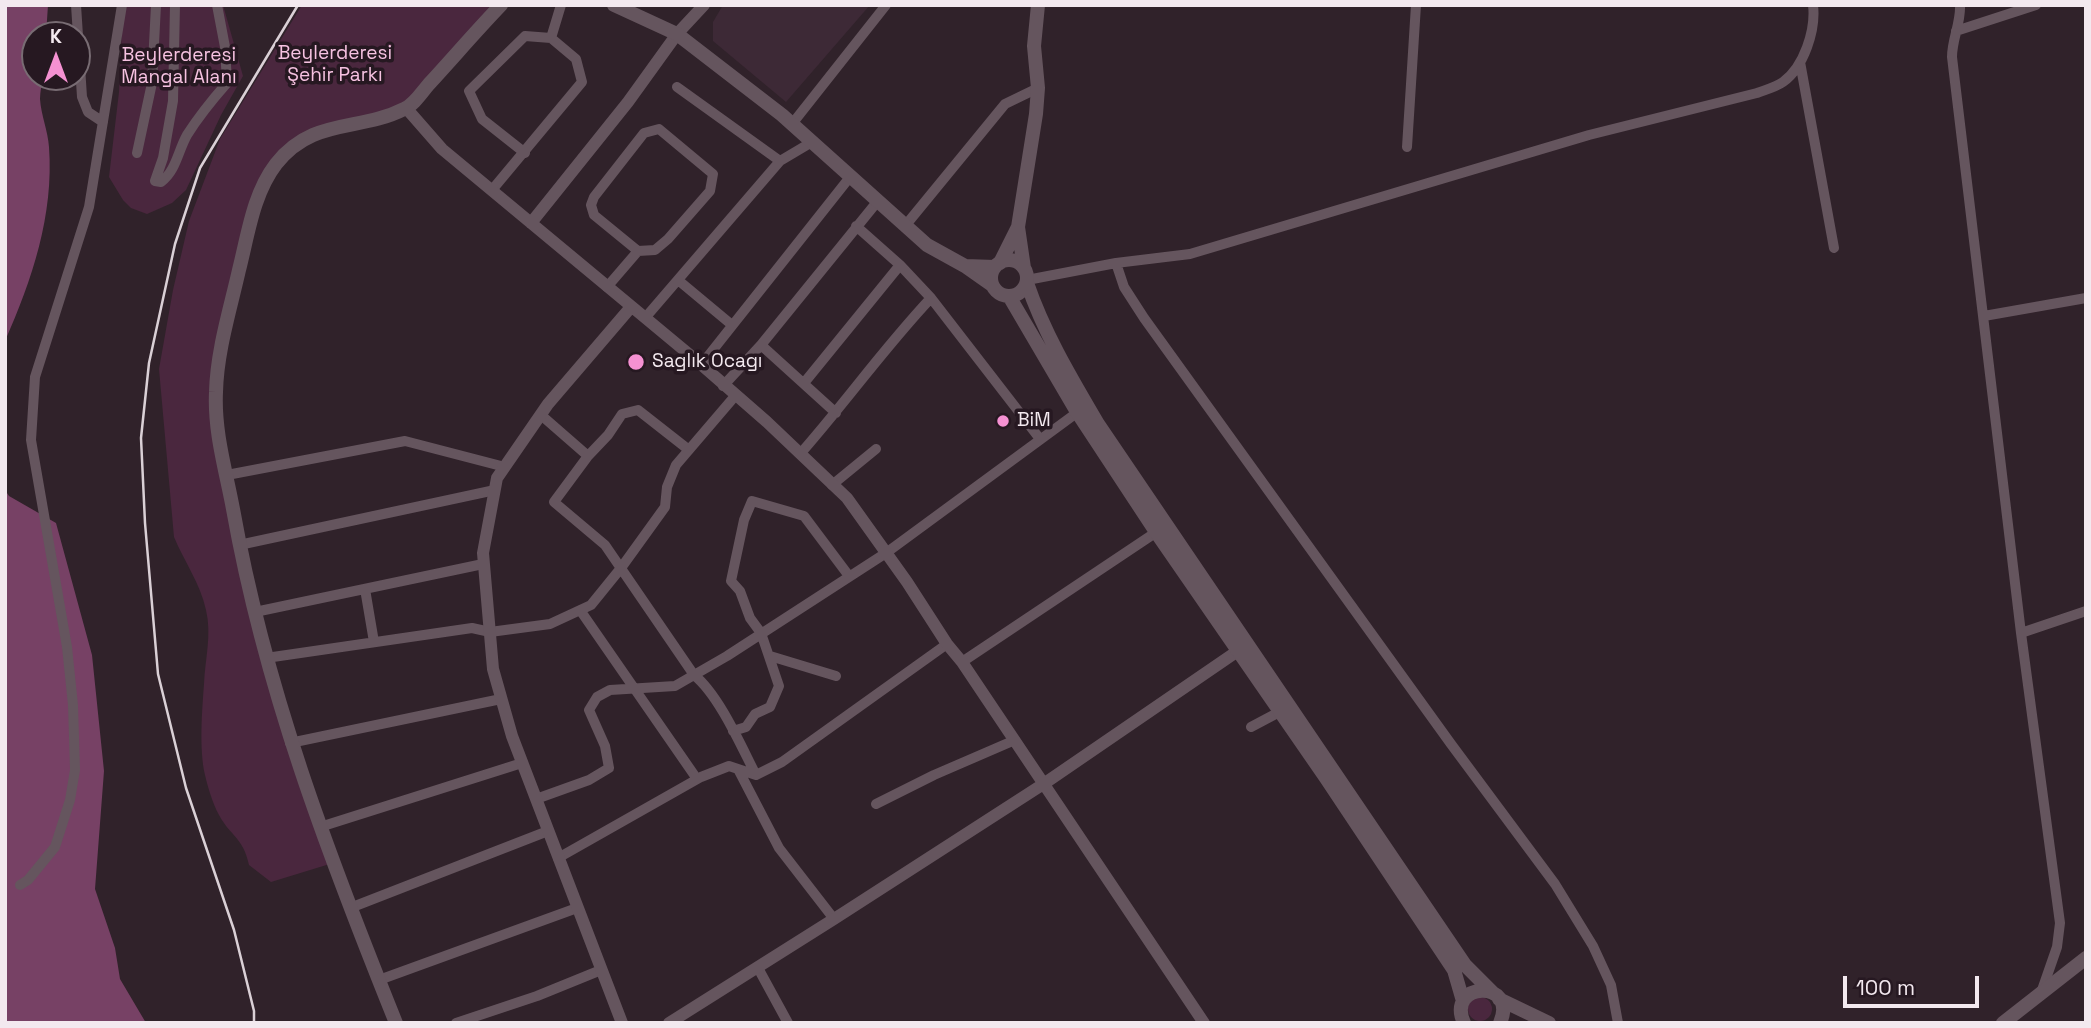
<!DOCTYPE html>
<html>
<head>
<meta charset="utf-8">
<style>
	body { margin:0 }
	#map { position:relative; width:2091px; height:1028px; overflow:hidden; background:#30222a; font-family:"Space Grotesk",sans-serif }
	canvas { display:block }
	.frame { position:absolute; inset:0; border:7px solid #f3e9ef; pointer-events:none }
	.north { position:absolute; left:21px; top:21px; width:70px; height:70px; box-sizing:border-box; background:#261821; border:2px solid #786c73; border-radius:50%; rotate:0deg; font-size:19px; font-weight:700; line-height:28px; text-align:center; color:#f3e9ef }
	.north::after { content:''; display:block; margin:auto; width:24px; height:32px; background:#f591d2; clip-path:polygon(50% 0,100% 100%,50% 72%,0 100%) }
	.scale { position:absolute; left:1843px; top:976px; width:136px; height:32px; box-sizing:border-box; border:4px solid #f3e9ef; border-top:0; padding-left:9px; font-size:21px; line-height:24px; white-space:nowrap; color:#f3e9ef; -webkit-text-stroke:5px #261821; paint-order:stroke }
</style>
</head>
<body>
<div id="map">
<canvas width="2091" height="1028"></canvas>
<div class="frame"></div>
<div class="north">K</div>
<div class="scale">100 m</div>
</div>
<script>
const g = document.querySelector('canvas').getContext('2d');
g.lineJoin = 'round';
function fillPath(path, color) { g.fillStyle = color; g.fill(path, 'evenodd'); }
function stroke(path, color, width, dash) { g.strokeStyle = color; g.lineWidth = width; g.lineCap = dash ? 'butt' : 'round'; g.setLineDash(dash || []); g.stroke(path); }
function write(font, color, halo, rows, align = 'center') {
  g.font = font + ' "Space Grotesk",sans-serif'; g.lineWidth = 7; g.setLineDash([]); g.textBaseline = 'middle'; g.strokeStyle = halo; g.fillStyle = color; for (const [text, x, y, turn = 0] of rows) {
    g.save(); g.translate(x, y); g.rotate((+turn || 0) * Math.PI / 180); g.textAlign = isNaN(turn) ? turn : align; if (halo) g.strokeText(text, 0, 0); g.fillText(text, 0, 0); g.restore();
  }
}
fillPath(new Path2D(`
	M723,5H870L786,102L713,41V22Z`), '#3d2936');
fillPath(new Path2D(`
	M123,5H223L243,76L221,115L186,190L172,203L147,214L131,208L123,200L109,177L119,92Z
	M302,5H501L407,109L315,134L265,182L216,391L239,545L333,863L271,882L249,865C243,837 231,837 219,815C213,804 208,788 205,775C199,749 202,711 204,684C205,659 212,635 206,610C200,583 184,561 174,537L159,369L173,290L189,221L220,139Z
	M1468 1009a12 12 0 1 1 24 0a12 12 0 1 1-24 0Z`), '#4a273e');
fillPath(new Path2D(`
	M5,5H48L46,35H35V77H42C42,84 40,92 40,99C41,115 48,131 49,147C54,215 32,280 5,341Z
	M5,490L9,496L56,523L92,655L104,771L95,889L115,948L120,979L146,1023H5Z`), '#774165');
stroke(new Path2D(`
	M76,5L82,97L88,112L103,122
	M175,5L173,101L163,158L155,181L161,182C176,171 178,151 187,135C199,116 212,100 227,83L225,47L217,5
	M1960,5C1961,23 1952,39 1952,57L2021,633L2060,923L2057,947L2041,993
	M1956,31L2036,5
	M1800,62L1834,248
	M677,87L780,161
	M792,124L886,5
	M1407,147L1416,5
	M137,153L152,83L156,5
	M525,153L482,119L469,91L525,36L551,38
	M492,190L582,82L576,59L551,38L561,5
	M856,226L900,265L931,298L1040,439
	M905,226L1005,104L1038,88
	M1116,263L1124,287L1144,318L1451,744L1555,884L1593,946L1611,985L1618,1023
	M678,280L732,325
	M1027,280L1116,263L1190,254L1589,135L1757,93C1765,90 1776,87 1783,82C1804,67 1816,30 1813,5
	M607,287L638,251L655,250L668,239L710,191L713,174L659,129L644,133L594,197L591,205L594,215L638,251
	M1984,316L2086,298
	M645,318L780,161L812,142
	M761,345L836,413
	M701,365L850,177
	M804,383L900,265
	M723,386L761,345L877,202
	M541,415L588,456L554,502L605,545L694,675C719,695 741,746 756,775
	M800,454C845,403 884,348 931,298
	M588,456L608,435L622,414L638,410L689,450
	M227,475L405,441L505,467
	M832,485L876,449
	M239,545L495,490
	M365,589L374,642
	M580,610L697,779
	M255,612L483,564
	M2021,633L2086,611
	M770,656L836,676
	M266,658L472,628L490,632L550,624L591,605L621,568L665,507L667,487L676,465L735,396
	M962,662L1161,529
	M1251,727L1285,709
	M733,731L746,727L755,714L770,707L779,686L761,633L750,618L740,591L731,581L744,520L752,501L804,516L849,576
	M290,743L501,699
	M739,771L779,848L834,919
	M536,799L589,780L609,768L605,746L589,710L597,697L610,690L675,686L727,656L886,553L1082,409
	M876,804L934,775L1015,740
	M320,827L522,763
	M558,858L701,777L729,766L756,775L782,762L947,644
	M20,885L28,880L55,847L70,800L75,770L73,705L67,647L31,440L35,377L89,207L122,5
	M350,908L548,831
	M758,968L788,1023
	M379,980L577,908
	M456,1023L537,996L601,970`), '#65555e', 10);
stroke(new Path2D(`
	M407,109L442,149L696,360L767,422L847,498L907,582L947,644L962,662L1204,1023
	M531,223L628,102L677,34L704,5
	M622,1023L512,736L493,669L483,553L497,478L548,404L631,307
	M669,1023L834,919L1045,783L1245,646`), '#65555e', 12);
stroke(new Path2D(`
	M614,5L677,34L782,115L927,245L965,266
	M1018,227L1036,114L1038,88L1034,46L1038,5
	M991 278a18 18 0 1 1 36 0a18 18 0 1 1-36 0Z
	M1000,263L1018,227L1024,268
	M1027,283C1044,333 1071,378 1098,424L1465,965L1493,993
	M992,285L965,266L995,267
	M1009,296L1077,412L1156,532L1326,778L1454,970L1463,1001
	M1499,999L1549,1023
	M396,1023C328,854 265,689 233,509C226,471 214,432 216,392C217,351 230,310 239,270C248,235 253,194 276,164C313,117 359,132 404,109C414,105 422,92 429,84C453,58 476,31 501,5
	M1464,1023C1445,981 1519,979 1500,1023
	M2003,1023L2086,958`), '#65555e', 14);
stroke(new Path2D(`
	M254,1023V1011L234,930L186,788L158,674L145,523L141,438L149,363L175,244L200,168L298,5`), '#dad0d6', 2.5);
for (const [x, y, r, color] of [
	[636,362,9,"#f591d2"],
	[1003,421,7,"#f591d2"]
]) { const dot = new Path2D(); dot.arc(x, y, r, 0, 2 * Math.PI); g.fillStyle = color; g.fill(dot); stroke(dot, '#261821', 2.5); }
write('19px', '#f6c2e1', '#261821', [
	["Beylerderesi",335,54],
	["Şehir Parkı",335,76],
	["Beylerderesi",179,56],
	["Mangal Alanı",179,78]
]);
write('19px', '#f3e9ef', '#261821', [
	["Saglık Ocagı",652,362],
	["BiM",1017,421]
], 'left');
</script>
</body>
</html>
